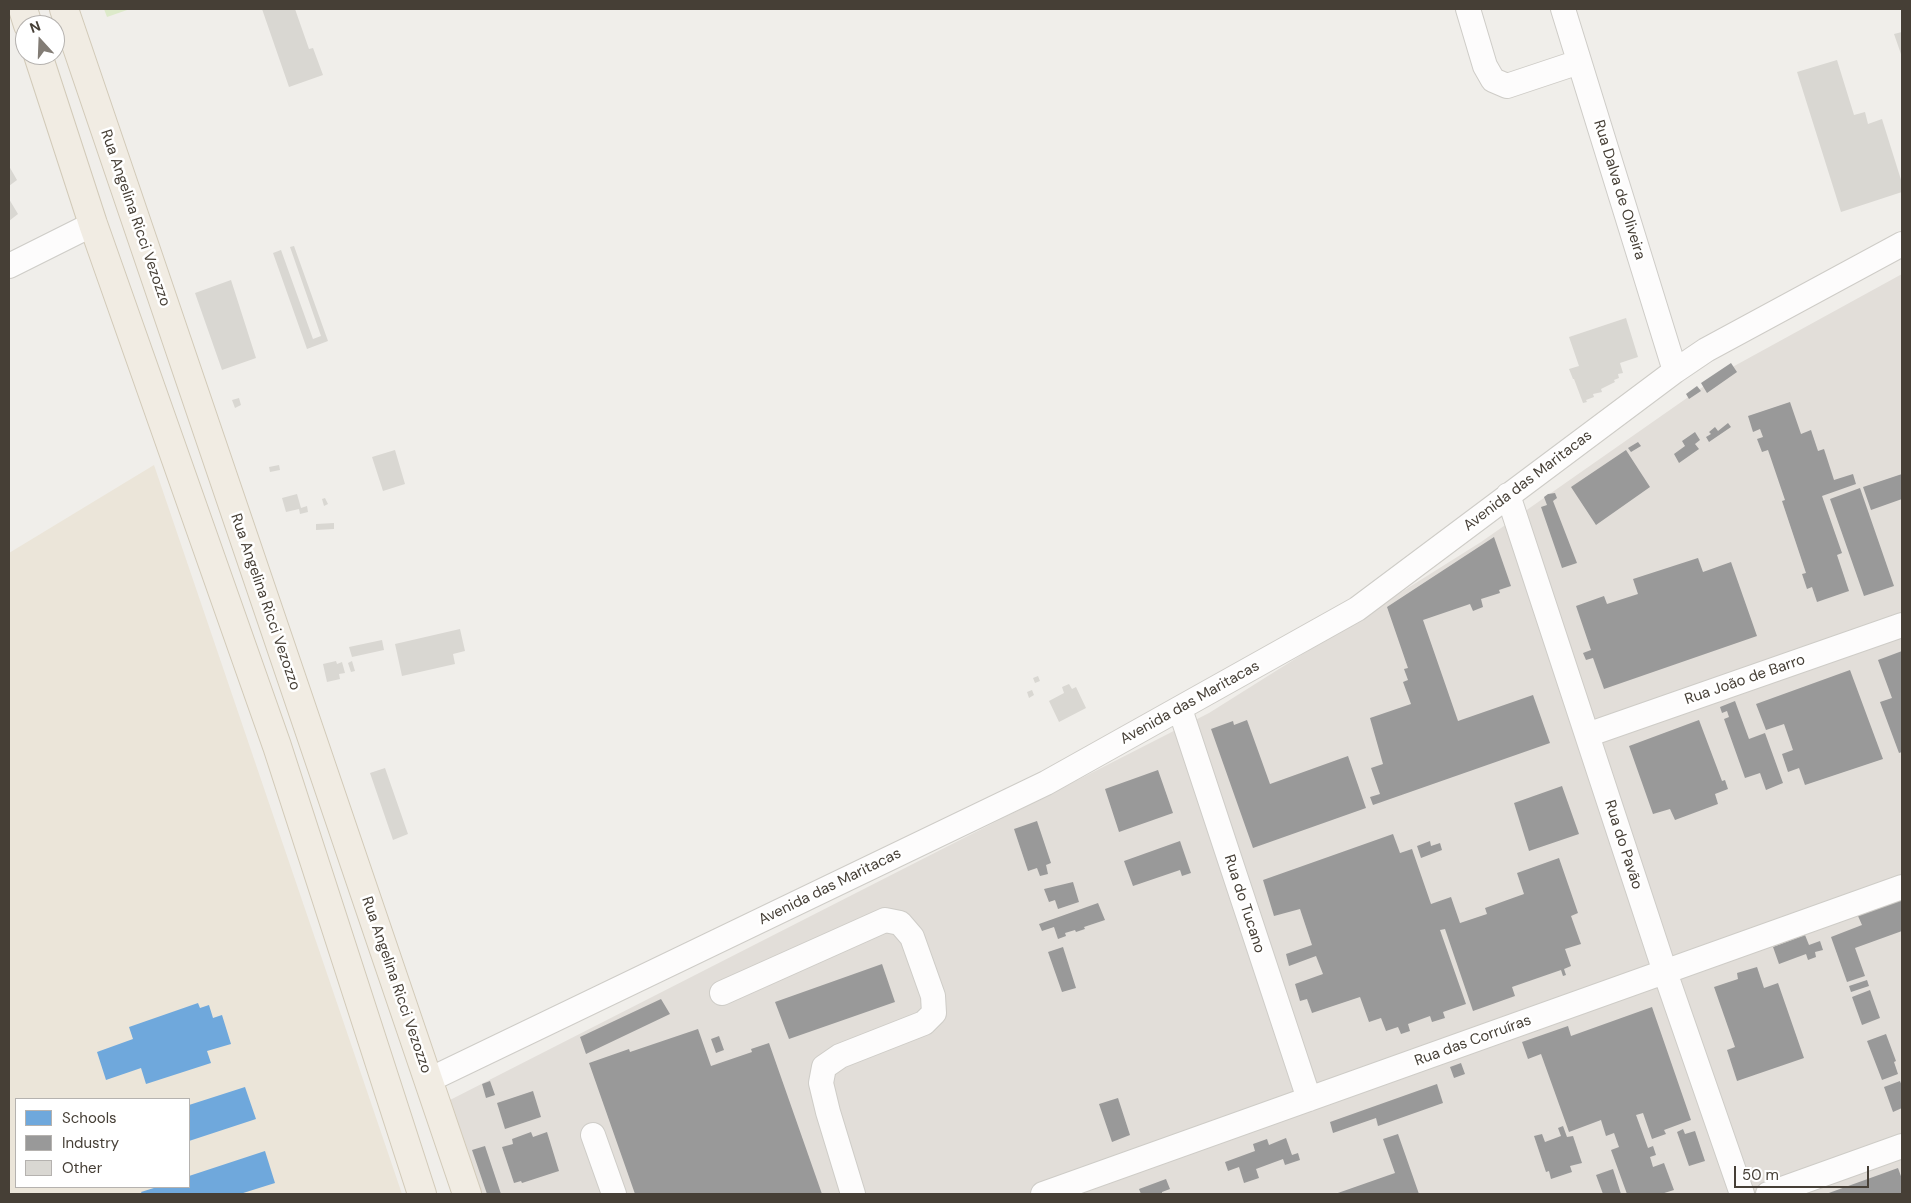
<!DOCTYPE html>
<html>
<head>
<meta charset="utf-8">
<style>
	body { margin:0 }
	#map { position:relative; width:1911px; height:1203px; overflow:hidden; background:#f0eeea; font-family:"DM Sans",sans-serif }
	canvas { display:block }
	.frame { position:absolute; inset:0; border:10px solid #463f36; pointer-events:none }
	.legend { position:absolute; left:15px; top:1098px; width:175px; height:90px; box-sizing:border-box; background:#fff; border:1px solid #b5b2af; margin:0; padding:6px 9px; list-style:none; font-size:15px; color:#463f36 }
	.legend li { display:flex; align-items:center; gap:10px; height:25px }
	.legend b { width:25px; border:1px solid #b5b2af }
	.north { position:absolute; left:15px; top:15px; width:50px; height:50px; box-sizing:border-box; background:#fff; border:1px solid #b5b2af; border-radius:50%; rotate:340deg; font-size:14px; font-weight:700; line-height:20px; text-align:center; color:#463f36 }
	.north::after { content:''; display:block; margin:auto; width:18px; height:22px; background:#827c75; clip-path:polygon(50% 0,100% 100%,50% 72%,0 100%) }
	.scale { position:absolute; left:1734px; top:1166px; width:135px; height:22px; box-sizing:border-box; border:2px solid #463f36; border-top:0; padding-left:6px; font-size:15px; line-height:18px; white-space:nowrap; color:#463f36; -webkit-text-stroke:4px #fff; paint-order:stroke }
</style>
</head>
<body>
<div id="map">
<canvas width="1911" height="1203"></canvas>
<div class="frame"></div>
<ul class="legend">
<li><b style="height:14px;background:#6fa8dc"></b>Schools</li>
<li><b style="height:14px;background:#999"></b>Industry</li>
<li><b style="height:14px;background:#d9d7d2"></b>Other</li>
</ul>
<div class="north">N</div>
<div class="scale">50 m</div>
</div>
<script>
const g = document.querySelector('canvas').getContext('2d');
g.lineJoin = 'round';
function fillPath(path, color) { g.fillStyle = color; g.fill(path, 'evenodd'); }
function stroke(path, color, width, dash) { g.strokeStyle = color; g.lineWidth = width; g.lineCap = dash ? 'butt' : 'round'; g.setLineDash(dash || []); g.stroke(path); }
function write(font, color, halo, rows, align = 'center') {
  g.font = font + ' "DM Sans",sans-serif'; g.lineWidth = 5; g.setLineDash([]); g.textBaseline = 'middle'; g.strokeStyle = halo; g.fillStyle = color; for (const [text, x, y, turn = 0] of rows) {
    g.save(); g.translate(x, y); g.rotate((+turn || 0) * Math.PI / 180); g.textAlign = isNaN(turn) ? turn : align; if (halo) g.strokeText(text, 0, 0); g.fillText(text, 0, 0); g.restore();
  }
}
fillPath(new Path2D(`
	M1902,274V1194H482L450,1100L1209,713L1481,542L1727,370Z`), '#e2ded9');
fillPath(new Path2D(`
	M154,465L402,1194H9V553ZM16,1099H189V1187H16Z`), '#ebe5d9');
fillPath(new Path2D(`
	M104,9H130L107,17Z`), '#ddeaca');
fillPath(new Path2D(`
	M198,1003L200,1008L209,1005L213,1018L222,1015L231,1044L207,1051L211,1063L146,1084L141,1068L106,1080L97,1052L133,1039L129,1027Z
	M245,1087L256,1119L189,1141V1105Z
	M265,1151L275,1183L240,1194H142L141,1192L157,1187H189V1176Z`), '#6fa8dc');
fillPath(new Path2D(`
	M1731,363L1737,372L1707,393L1701,383Z
	M1697,386L1701,391L1689,399L1686,394Z
	M1790,402L1801,434L1811,430L1818,451L1824,449L1834,480L1853,474L1856,484L1822,496L1842,553L1837,555L1849,591L1817,602L1812,587L1807,589L1802,574L1806,573L1782,501L1785,500L1768,450L1762,452L1757,439L1763,437L1760,429L1753,432L1748,416Z
	M1728,423L1731,427L1709,442L1706,437L1711,434L1709,432L1715,427L1718,431Z
	M1695,432L1700,440L1695,444L1699,449L1679,463L1674,454L1685,446L1682,441Z
	M1638,442L1641,446L1631,452L1628,448Z
	M1626,450L1650,487L1596,525L1571,487Z
	M1902,474V499L1871,510L1863,487Z
	M1860,488L1894,586L1864,596L1830,499Z
	M1555,493L1557,498L1553,501L1577,563L1562,568L1541,507L1547,505L1544,497L1548,494Z
	M1494,537L1511,586L1499,590L1500,593L1481,599L1483,607L1473,611L1470,604L1423,620L1458,721L1533,695L1550,743L1373,805L1370,797L1380,794L1371,768L1383,764L1370,718L1411,704L1403,682L1408,680L1404,669L1408,668L1387,607Z
	M1698,558L1703,572L1731,562L1757,636L1604,689L1593,658L1586,660L1583,653L1591,650L1576,606L1604,596L1607,604L1638,594L1633,579Z
	M1902,651V752L1899,753L1880,702L1892,698L1878,660Z
	M1850,670L1883,759L1805,785L1799,768L1788,772L1782,754L1793,750L1784,724L1766,730L1756,704Z
	M1735,701L1749,739L1765,733L1783,783L1766,790L1760,773L1745,778L1724,719L1729,717L1727,711L1722,713L1720,707Z
	M1247,720L1270,784L1348,756L1366,808L1253,848L1211,729L1233,721L1234,725Z
	M1699,720L1722,781L1725,780L1728,789L1715,794L1718,804L1675,820L1670,809L1653,814L1629,746Z
	M1158,770L1173,813L1119,832L1105,789Z
	M1562,786L1579,834L1529,851L1514,803Z
	M1037,821L1051,863L1046,865L1048,874L1040,876L1037,868L1028,871L1014,829Z
	M1393,834L1400,853L1412,849L1431,904L1451,897L1460,923L1487,914L1485,908L1524,894L1517,873L1559,858L1578,913L1571,916L1581,944L1565,949L1571,966L1564,969L1566,975L1563,976L1561,970L1512,987L1515,996L1473,1011L1445,929L1440,930L1466,1004L1443,1012L1445,1018L1432,1022L1430,1016L1408,1024L1410,1031L1401,1034L1398,1027L1386,1031L1381,1018L1369,1022L1360,997L1312,1013L1307,999L1300,1001L1295,984L1323,974L1316,956L1289,966L1286,954L1312,945L1300,909L1274,916L1263,880Z
	M1180,841L1191,873L1182,876L1180,870L1133,886L1124,861Z
	M1430,841L1431,846L1440,843L1442,850L1421,858L1417,846Z
	M1073,882L1079,902L1058,909L1055,900L1049,902L1044,889Z
	M1902,900V931L1855,948L1865,976L1847,982L1831,937L1862,925L1858,916Z
	M1098,903L1105,920L1084,927L1085,929L1076,932L1075,930L1065,933L1066,936L1058,939L1054,927L1042,931L1039,924Z
	M1805,935L1809,945L1820,941L1823,950L1815,952L1816,957L1808,960L1806,954L1779,964L1773,947Z
	M1063,947L1076,988L1062,992L1048,952Z
	M882,964L895,1002L789,1039L775,1002Z
	M1757,967L1764,988L1778,983L1804,1058L1737,1081L1727,1050L1735,1047L1714,987L1738,979L1737,973Z
	M1867,980L1869,986L1851,992L1849,986Z
	M1870,990L1880,1018L1862,1025L1852,997Z
	M661,999L670,1014L586,1054L580,1037Z
	M1652,1007L1691,1120L1664,1130L1666,1134L1652,1139L1643,1113L1636,1115L1648,1148L1653,1146L1656,1155L1650,1157L1653,1167L1664,1163L1674,1190L1661,1194H1627L1611,1150L1619,1147L1614,1133L1606,1136L1601,1120L1569,1132L1541,1054L1528,1059L1522,1042L1568,1026L1571,1036Z
	M698,1029L711,1066L752,1052L751,1049L769,1043L822,1194H635L589,1063L629,1049L630,1052Z
	M1886,1034L1896,1061L1894,1062L1898,1074L1882,1080L1867,1041Z
	M719,1036L724,1050L716,1053L711,1039Z
	M1461,1063L1465,1074L1454,1078L1450,1067Z
	M490,1081L495,1095L486,1098L482,1084Z
	M1900,1081L1902,1086V1108L1893,1112L1884,1087Z
	M1437,1084L1443,1103L1378,1126L1376,1118L1333,1133L1330,1122Z
	M533,1091L541,1117L505,1129L497,1103Z
	M1118,1098L1130,1135L1112,1142L1099,1104Z
	M1563,1126L1567,1137L1573,1136L1582,1163L1570,1166L1572,1172L1551,1179L1549,1171L1546,1172L1534,1136L1542,1134L1545,1142L1561,1136L1558,1128Z
	M1683,1129L1685,1134L1695,1131L1705,1161L1689,1166L1677,1132Z
	M531,1132L533,1137L547,1132L559,1171L522,1183L521,1181L514,1183L502,1147L513,1144L512,1139Z
	M1398,1134L1419,1194H1335L1395,1173L1383,1139Z
	M1286,1138L1292,1155L1298,1153L1300,1160L1285,1165L1283,1159L1256,1169L1259,1178L1244,1183L1239,1167L1228,1171L1225,1162L1255,1151L1253,1144L1267,1139L1269,1145Z
	M485,1146L501,1194H487L472,1150Z
	M1898,1168L1902,1179V1194H1826Z
	M1613,1169L1621,1194H1603L1596,1175Z
	M1166,1179L1170,1189L1162,1192V1194H1141L1139,1189Z`), '#999');
fillPath(new Path2D(`
	M262,9H295L309,49L313,48L323,75L289,87Z
	M1902,32V57L1894,34Z
	M1837,60L1854,115L1865,112L1868,124L1882,119L1902,183V192L1841,212L1797,72Z
	M9,166L17,180L9,186Z
	M9,199L18,214L9,221Z
	M294,246L328,341L307,349L273,253L281,250L313,339L321,336L290,247Z
	M231,280L256,358L222,370L195,293Z
	M1626,318L1638,357L1620,363L1623,373L1618,374L1619,378L1614,380L1615,382L1601,389L1602,392L1593,394L1594,397L1586,400L1587,402L1583,403L1574,379H1573L1569,369L1579,366L1569,337Z
	M239,398L241,405L235,408L232,400Z
	M395,450L405,484L383,491L372,457Z
	M279,465L280,470L270,472L269,467Z
	M297,494L301,508L307,506L308,512L300,514L299,509L286,512L282,498Z
	M325,498L328,504L324,506L322,499Z
	M334,523V529L316,530V524Z
	M460,629L465,651L453,654L455,664L402,676L395,644Z
	M382,640L384,650L352,657L349,647Z
	M336,661L337,664L342,662L345,673L339,674L340,679L327,682L323,664Z
	M352,661L355,671L351,672L348,663Z
	M1038,676L1040,681L1035,683L1033,678Z
	M1069,684L1072,689L1076,687L1086,708L1059,722L1049,701L1064,693L1062,687Z
	M1032,690L1034,695L1029,698L1027,692Z
	M385,768L408,834L393,840L370,773Z`), '#d9d7d2');
const minor = new Path2D(`
	M1468,9L1485,66L1493,80L1507,86L1579,62
	M1563,9L1675,371
	M9,266L93,224
	M1508,495L1665,972L1742,1194
	M1180,709L1309,1099
	M1587,735L1902,625
	M722,993L885,920L900,923L912,937L933,996L934,1013L924,1023L840,1056L824,1067L821,1083L828,1112L853,1194
	M429,1080L1046,783L1357,609L1675,371L1706,350L1902,244
	M593,1135L614,1194
	M1043,1194L1902,887
	M1768,1194L1902,1146`);
const major = new Path2D(`
	M23,9L28,25
	M64,9L467,1194
	M38,55L93,224L277,746L422,1194`);
stroke(minor, '#ceccc7', 26);
stroke(major, '#d2cab8', 30);
stroke(minor, '#fdfcfc', 24);
stroke(major, '#f1ece3', 28);
write('15px', '#463f36', '#fff', [
	["Rua Dalva de Oliveira",1619,190,73],
	["Rua Angelina Ricci Vezozzo",135,218,71],
	["Avenida das Maritacas",1528,481,-37],
	["Rua Angelina Ricci Vezozzo",265,602,71],
	["Rua João de Barro",1745,680,-19],
	["Avenida das Maritacas",1190,703,-29],
	["Rua do Pavão",1623,845,72],
	["Avenida das Maritacas",830,887,-26],
	["Rua do Tucano",1244,904,72],
	["Rua Angelina Ricci Vezozzo",396,985,71],
	["Rua das Corruíras",1473,1041,-20]
]);
</script>
</body>
</html>
